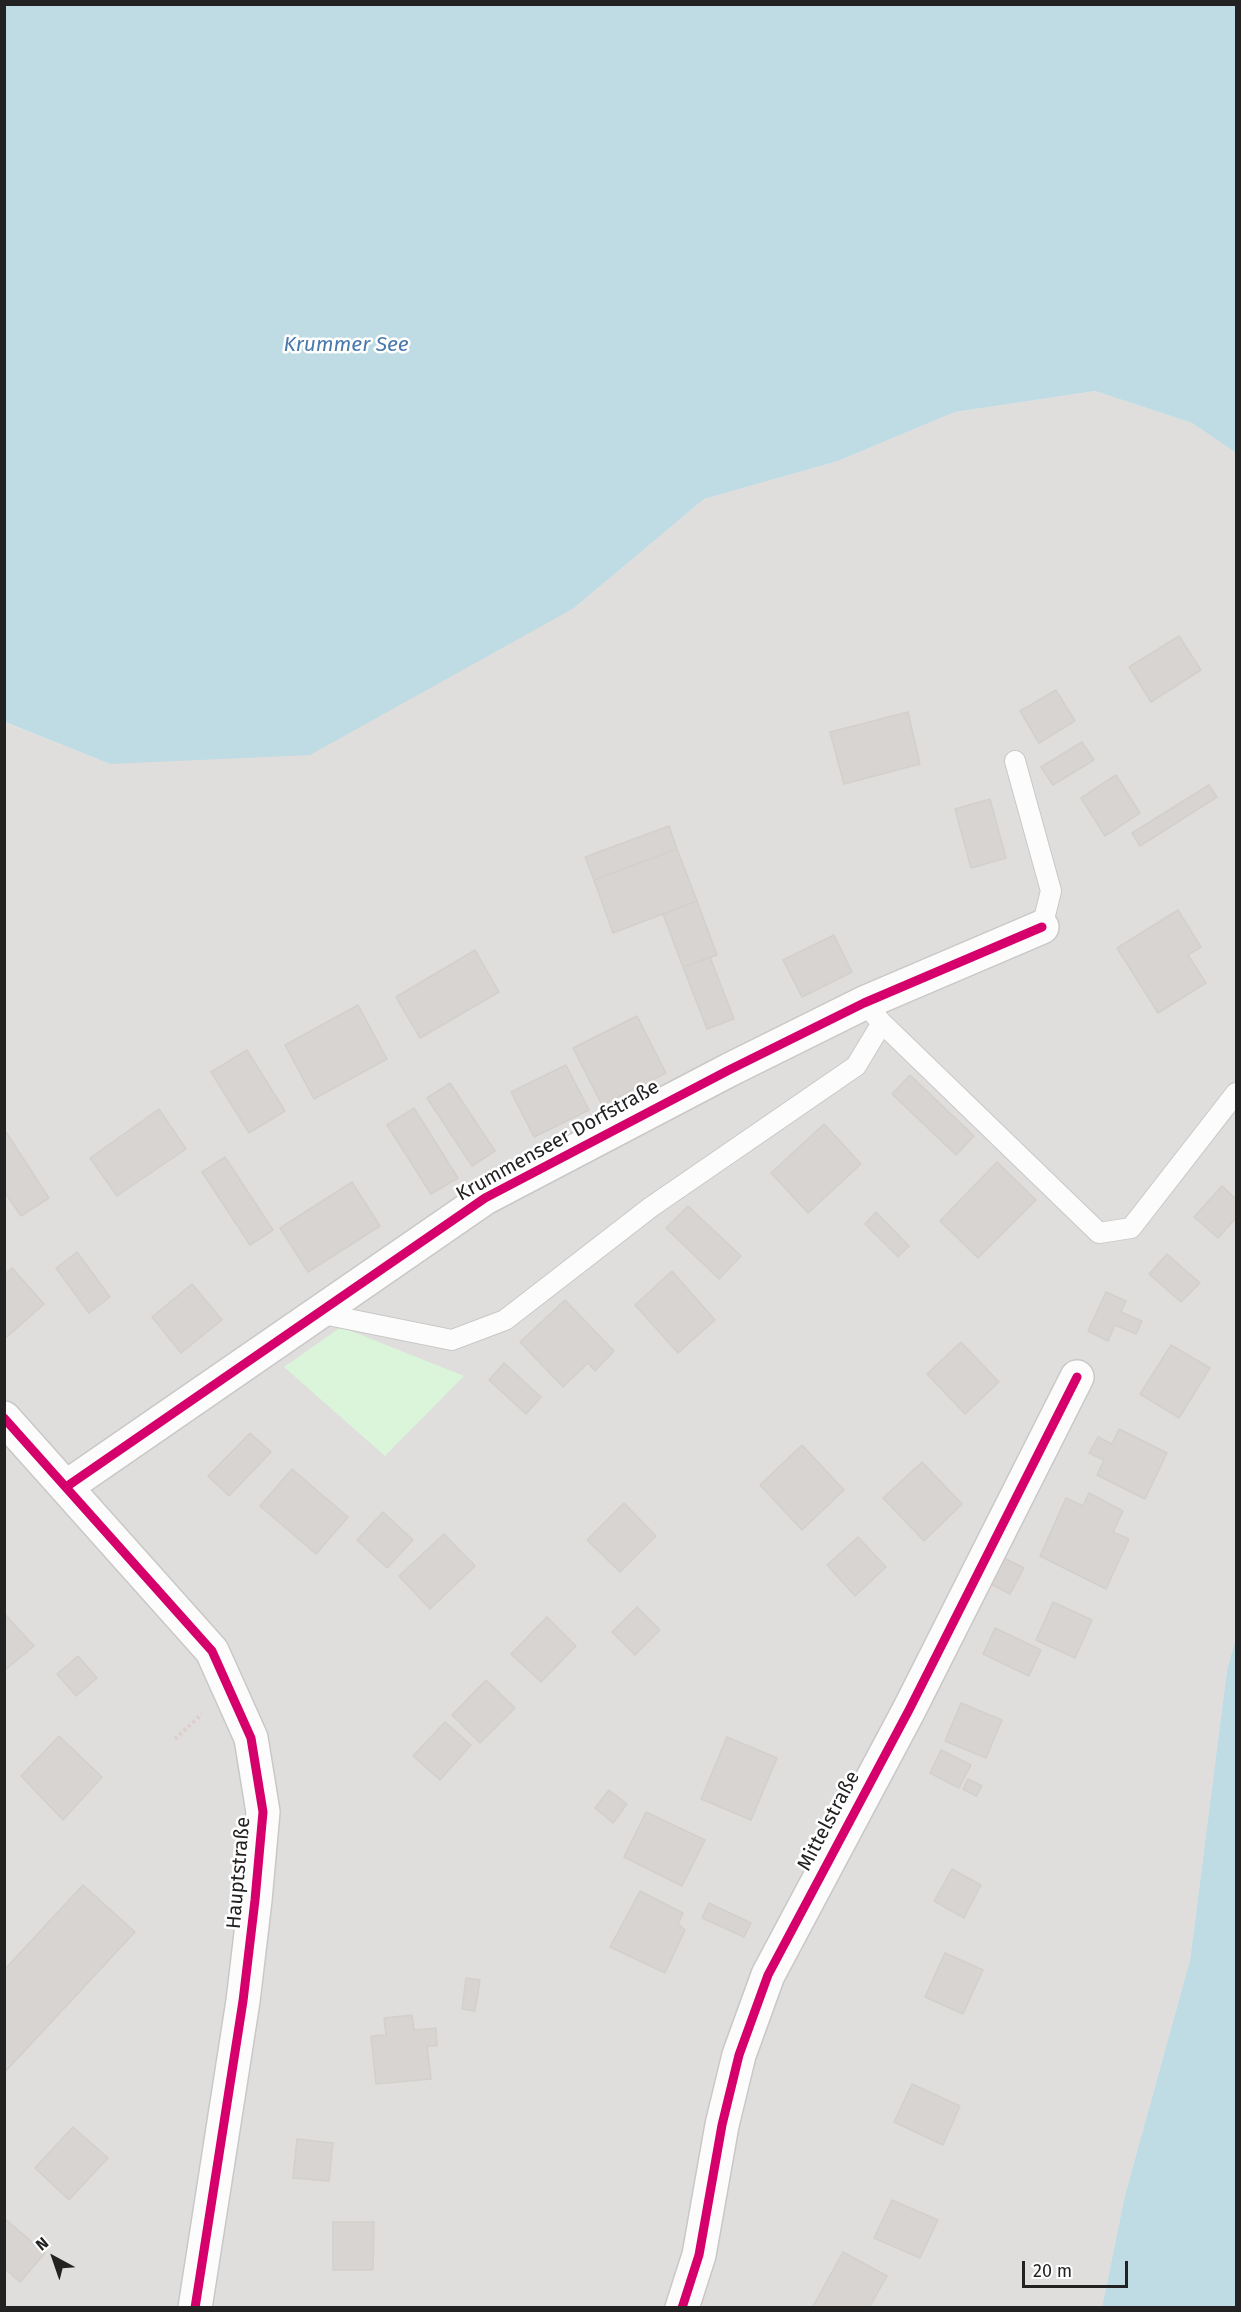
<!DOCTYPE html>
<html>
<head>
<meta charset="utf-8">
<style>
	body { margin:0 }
	#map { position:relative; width:1241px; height:2312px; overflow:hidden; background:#f0eeeb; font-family:"Fira Sans",sans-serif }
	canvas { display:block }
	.frame { position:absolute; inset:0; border:6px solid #222; pointer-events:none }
	.north { position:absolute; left:24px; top:2228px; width:60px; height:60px; -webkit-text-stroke:4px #fff; paint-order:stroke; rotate:320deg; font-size:16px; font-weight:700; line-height:24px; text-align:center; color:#222 }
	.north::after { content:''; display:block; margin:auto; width:21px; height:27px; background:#222; clip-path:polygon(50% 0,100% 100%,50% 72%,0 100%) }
	.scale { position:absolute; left:1022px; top:2261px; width:106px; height:27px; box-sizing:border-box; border:3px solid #222; border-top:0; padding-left:8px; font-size:18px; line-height:21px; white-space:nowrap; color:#222; -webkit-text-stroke:4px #fff; paint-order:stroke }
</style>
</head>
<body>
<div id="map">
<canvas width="1241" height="2312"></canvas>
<div class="frame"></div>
<div class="north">N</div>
<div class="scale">20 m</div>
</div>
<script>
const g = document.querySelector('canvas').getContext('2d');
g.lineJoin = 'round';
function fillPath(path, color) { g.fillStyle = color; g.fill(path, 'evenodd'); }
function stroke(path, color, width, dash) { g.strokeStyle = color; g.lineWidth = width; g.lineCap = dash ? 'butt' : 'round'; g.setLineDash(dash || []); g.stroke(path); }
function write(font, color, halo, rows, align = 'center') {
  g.font = font + ' "Fira Sans",sans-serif'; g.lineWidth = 5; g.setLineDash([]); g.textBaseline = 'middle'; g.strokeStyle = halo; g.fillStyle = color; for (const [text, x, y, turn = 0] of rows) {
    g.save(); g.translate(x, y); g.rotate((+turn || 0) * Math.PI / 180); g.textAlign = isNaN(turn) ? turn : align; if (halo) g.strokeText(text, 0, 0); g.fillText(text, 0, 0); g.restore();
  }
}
fillPath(new Path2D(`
	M1095,391L1192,423L1236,453V1637L1227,1670L1190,1960L1125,2195L1102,2307H5L4,722L110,764L574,608L704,499L838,461L955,412Z`), '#dfdedc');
fillPath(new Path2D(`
	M341,1327L464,1376L385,1456L284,1367Z`), '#daf5da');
fillPath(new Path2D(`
	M4,5H1236V453L1192,423L1095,391L955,412L838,461L704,499L574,608L310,755L110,764L5,722Z
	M1236,1637V2307H1102L1125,2195L1190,1960L1227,1670Z`), '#bfdbe3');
const building = new Path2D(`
	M1179,636L1201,670L1151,702L1129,667Z
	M1056,690L1075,721L1039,743L1020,711Z
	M908,712L920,764L844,784L830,732Z
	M1082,742L1094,760L1053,785L1041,767Z
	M1116,775L1140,813L1105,836L1081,798Z
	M1209,785L1217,797L1140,846L1132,833Z
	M990,799L1006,858L971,868L955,809Z
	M669,826L677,849L594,880L585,857Z
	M677,849L697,901L613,933L594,880Z
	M697,901L717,955L683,967L663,914Z
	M1178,910L1201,947L1188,955L1206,983L1158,1013L1117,948Z
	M834,935L852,972L802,997L783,960Z
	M475,950L499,992L420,1038L396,997Z
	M710,957L734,1019L707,1029L683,967Z
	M358,1005L387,1059L314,1099L285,1045Z
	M637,1016L666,1073L602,1105L573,1048Z
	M247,1050L285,1111L249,1133L211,1072Z
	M566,1065L589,1110L534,1137L511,1092Z
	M910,1075L974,1136L956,1155L892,1094Z
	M450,1083L495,1151L472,1166L427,1098Z
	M414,1108L458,1178L431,1194L387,1125Z
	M159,1109L186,1149L117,1196L90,1158Z
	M824,1124L861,1164L808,1213L771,1173Z
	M4,1129L49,1198L21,1216L4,1191Z
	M225,1157L273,1230L250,1245L202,1172Z
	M997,1162L1036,1200L978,1258L940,1221Z
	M352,1182L380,1226L308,1272L280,1228Z
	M1222,1186L1236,1199V1218L1218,1238L1194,1217Z
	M688,1206L741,1256L719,1279L666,1228Z
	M876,1212L909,1246L898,1257L865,1224Z
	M77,1252L110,1297L89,1313L56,1268Z
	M1167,1254L1200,1283L1181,1302L1149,1274Z
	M12,1268L44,1304L7,1337L4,1334V1275Z
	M672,1271L715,1320L678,1353L635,1305Z
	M192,1284L222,1320L181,1353L152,1317Z
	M1106,1292L1126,1301L1121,1312L1142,1321L1136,1334L1115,1325L1108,1341L1088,1331Z
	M565,1300L614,1351L595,1371L588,1363L563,1387L520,1342Z
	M961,1342L999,1382L965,1414L927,1374Z
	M1171,1345L1210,1368L1179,1418L1140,1394Z
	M504,1363L541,1397L526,1414L489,1380Z
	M1119,1429L1167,1453L1145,1499L1097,1475L1104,1460L1089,1453L1098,1437L1112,1444Z
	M250,1433L271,1452L229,1496L208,1476Z
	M802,1445L844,1490L802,1530L760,1485Z
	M922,1462L962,1504L924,1541L883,1498Z
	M292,1469L348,1517L316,1554L260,1506Z
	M1089,1493L1123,1511L1113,1532L1129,1539L1106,1589L1040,1556L1066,1498L1083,1506Z
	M624,1503L656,1536L620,1572L587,1540Z
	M383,1512L413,1540L387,1568L357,1540Z
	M444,1534L475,1566L430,1609L399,1576Z
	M858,1537L886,1567L855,1596L827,1565Z
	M1000,1556L1024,1568L1010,1594L987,1582Z
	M1053,1602L1092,1620L1075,1658L1036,1640Z
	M637,1607L660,1630L635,1655L612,1632Z
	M4,1613L34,1646L4,1671Z
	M547,1617L576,1646L541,1682L511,1654Z
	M995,1628L1041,1650L1029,1676L983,1654Z
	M78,1656L97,1678L76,1696L57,1674Z
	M486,1680L515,1708L480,1743L452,1715Z
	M961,1703L1002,1720L986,1758L945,1741Z
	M445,1722L471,1745L440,1780L413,1756Z
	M59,1736L102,1777L63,1820L21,1776Z
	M727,1737L777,1758L751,1820L701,1799Z
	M941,1750L971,1765L959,1788L930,1773Z
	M968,1779L982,1786L976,1796L963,1789Z
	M609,1790L627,1804L613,1823L595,1808Z
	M646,1812L705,1840L682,1886L624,1857Z
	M952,1869L981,1885L964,1918L934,1901Z
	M83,1885L135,1932L4,2073V1970Z
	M640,1891L683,1913L678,1924L685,1930L665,1973L610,1947Z
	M709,1903L751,1923L744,1937L702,1918Z
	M945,1953L983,1970L963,2014L925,1997Z
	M466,1978L480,1980L475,2011L462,2009Z
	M412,2015L414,2030L436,2028L437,2046H427L431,2079L376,2084L371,2036L386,2035L384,2018Z
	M912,2084L960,2106L943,2145L894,2122Z
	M73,2127L108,2158L69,2200L35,2168Z
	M297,2139L333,2143L329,2181L293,2178Z
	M892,2200L938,2220L920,2258L874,2238Z
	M4,2218L45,2253L20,2282L4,2268Z
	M333,2222H374L373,2270H333Z
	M843,2252L887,2276L869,2308H812Z`);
fillPath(building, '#d7d4d2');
stroke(building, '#d3d0cc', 1.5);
const lane = new Path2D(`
	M1015,761L1051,891L1042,927
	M882,1023L1099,1233L1131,1228L1236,1093
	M318,1313L452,1340L505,1320L651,1207L856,1066L882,1023L864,1003`);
const street = new Path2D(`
	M4,1418L212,1651L251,1738L263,1812L255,1900L243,2001L195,2308
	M66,1487L485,1198L729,1070L864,1003L1042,927
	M682,2308L699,2255L722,2125L739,2055L768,1975L909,1710L1077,1377`);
stroke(lane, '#c9c8c7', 22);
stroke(street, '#c9c8c7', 36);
stroke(new Path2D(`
	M175,1739L202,1714`), '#dccecd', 4, [3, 3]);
stroke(lane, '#fdfcfc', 20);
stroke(street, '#fdfcfc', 33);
stroke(new Path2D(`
	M4,1418L212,1651L251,1738L263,1812L255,1900L243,2001L195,2308
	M66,1487L485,1198L729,1070L864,1003L1042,927
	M682,2308L699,2255L722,2125L739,2055L768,1975L909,1710L1077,1377`), '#d6006c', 9);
write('20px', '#222', '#fff', [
	["Krummenseer Dorfstraße",558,1141,-29],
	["Mittelstraße",829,1821,-62],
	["Hauptstraße",239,1873,-85]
]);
write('italic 21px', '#4a7aab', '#fff', [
	["Krummer See",346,345]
]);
</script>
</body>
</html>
